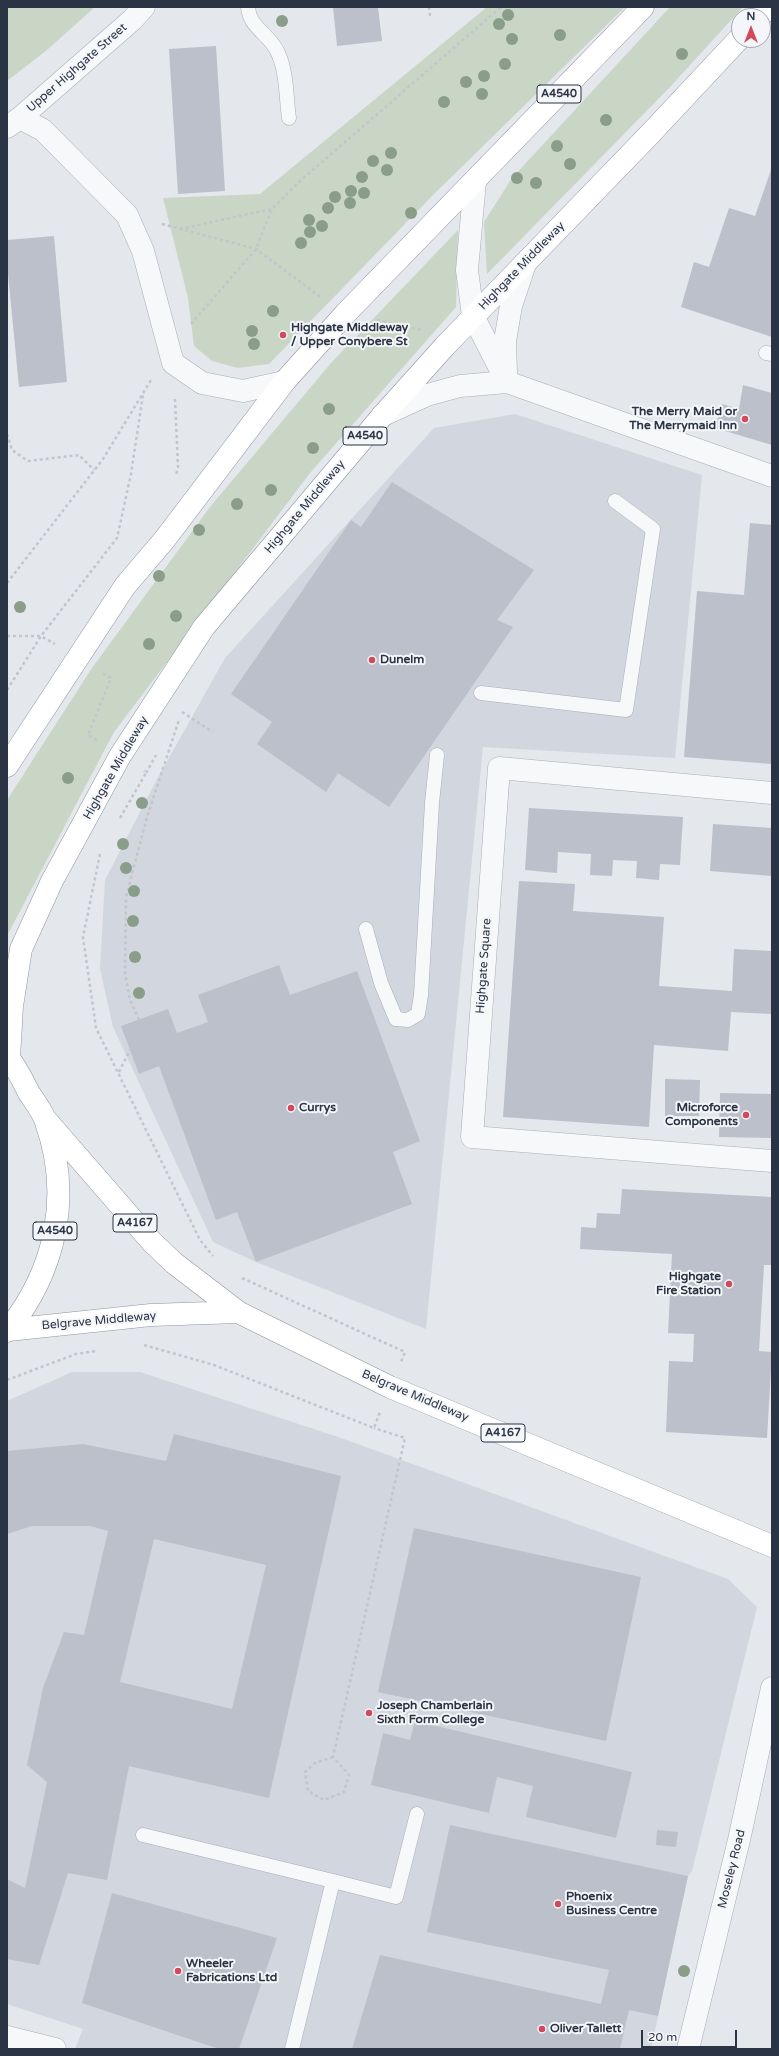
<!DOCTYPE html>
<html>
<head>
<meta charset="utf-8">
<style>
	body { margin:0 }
	#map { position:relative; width:779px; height:2056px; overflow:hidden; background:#e4e7ec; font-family:"Varela Round",sans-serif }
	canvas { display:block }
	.frame { position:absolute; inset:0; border:8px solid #2b3445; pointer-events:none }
	.north { position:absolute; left:731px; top:8px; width:40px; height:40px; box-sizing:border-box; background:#f4f6f9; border:1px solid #a4a8b1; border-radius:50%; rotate:0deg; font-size:11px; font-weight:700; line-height:16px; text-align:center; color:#2b3445 }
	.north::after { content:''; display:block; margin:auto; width:14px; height:18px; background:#d1495b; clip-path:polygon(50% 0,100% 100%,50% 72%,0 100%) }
	.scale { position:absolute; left:641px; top:2030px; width:96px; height:18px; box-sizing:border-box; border:2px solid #2b3445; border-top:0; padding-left:5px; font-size:12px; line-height:14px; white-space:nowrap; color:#2b3445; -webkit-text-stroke:3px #f4f6f9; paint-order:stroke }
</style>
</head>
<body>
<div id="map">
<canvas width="779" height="2056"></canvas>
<div class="frame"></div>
<div class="north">N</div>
<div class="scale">20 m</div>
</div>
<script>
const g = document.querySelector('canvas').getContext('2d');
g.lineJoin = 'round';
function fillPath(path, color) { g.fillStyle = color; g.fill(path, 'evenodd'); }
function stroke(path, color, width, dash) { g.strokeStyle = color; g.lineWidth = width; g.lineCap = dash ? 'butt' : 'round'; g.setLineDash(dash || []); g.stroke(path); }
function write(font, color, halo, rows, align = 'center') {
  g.font = font + ' "Varela Round",sans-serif'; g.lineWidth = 4; g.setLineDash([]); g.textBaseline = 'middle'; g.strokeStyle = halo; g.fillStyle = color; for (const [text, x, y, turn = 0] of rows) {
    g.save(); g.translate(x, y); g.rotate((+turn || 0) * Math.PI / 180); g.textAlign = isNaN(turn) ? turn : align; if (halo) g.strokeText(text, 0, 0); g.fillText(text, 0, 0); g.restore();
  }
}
fillPath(new Path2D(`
	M515,414L702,475L675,758L483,747L426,1329L256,1262L213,1242L113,1027L100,969L105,880L156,781L225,658L434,428Z
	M72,1372H140L344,1439L728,1579L757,1607L692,1871L688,1876L651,2049H75L83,2029L7,2004V1401Z`), '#d2d6de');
fillPath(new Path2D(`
	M7,7H95L47,50L7,81Z
	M487,7H625L432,196L269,364L238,368L212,361L194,346L188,298L163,198L260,194Z
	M670,7H743L670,87L487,274L484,222L512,178Z
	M458,230L456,307L310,473L114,732L7,936V800L92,668L210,507L331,363Z`), '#c9d6c5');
fillPath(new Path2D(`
	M333,7H378L382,41L337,46Z
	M216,46L225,191L178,194L169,49Z
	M772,167V337L681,307L694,262L709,267L729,208L755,216Z
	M54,236L67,382L19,387L7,264V240Z
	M743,385L772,393V445L715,428L722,404L739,409Z
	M392,482L534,570L497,620L513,627L389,807L338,773L326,792L257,744L272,722L231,694L351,520L361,527Z
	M750,523L772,525V764L684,757L697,591L744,595Z
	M529,808L683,817L680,865L660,864L659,880L636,878L637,861L613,860L612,876L590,875L591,854L558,852L557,873L525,870Z
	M713,824L772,828V876L710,871Z
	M519,881L575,884L573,911L664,917L659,986L732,991L734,949L772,951V1014L731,1012L728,1051L654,1045L649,1127L503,1117Z
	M279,965L290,995L357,971L420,1141L393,1152L412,1204L256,1262L237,1212L216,1220L159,1066L139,1074L121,1026L168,1009L177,1033L208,1022L198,995Z
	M665,1079L700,1080L699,1116H665Z
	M720,1093L772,1094V1138L719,1137Z
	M622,1189L772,1197V1265H764L759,1351L772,1352L767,1438L666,1432L669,1361L693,1362L694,1334L668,1333L672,1254L580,1249L581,1227L596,1228L597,1213L620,1214Z
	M174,1434L341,1476L269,1798L129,1766L107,1880L68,1873L39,1965L7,1959V1879L25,1888L47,1782L27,1765L43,1688L64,1632L84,1635L108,1531L90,1526H32L7,1534V1451L83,1444L166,1461ZM154,1539L266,1565L232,1709L120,1682Z
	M414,1528L641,1577L606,1741L378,1692Z
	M415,1721L632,1772L616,1838L526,1817L533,1786L497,1777L489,1813L371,1785L383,1733L410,1740Z
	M450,1825L688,1876L658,2016L629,2010L620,2049H352L380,1955L601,2004L609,1970L427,1932Z
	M657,1830L678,1832L676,1847L656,1845Z
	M112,1893L277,1938L239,2049H219L82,2003Z`), '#bbc0ca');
const service = new Path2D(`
	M248,7C249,28 271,35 278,53C287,72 286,97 289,118
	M766,353L772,354
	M481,693L626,710L653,529L615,501
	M366,929L381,983L396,1019L408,1020L418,1014L421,995L432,803L437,755
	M143,1835L333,1881L292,2049
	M333,1881L396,1897L417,1814`);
const minor = new Path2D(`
	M20,118L43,130L127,215L143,251L173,363L202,383L243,391L284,382
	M7,127L20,118L132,20L144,7
	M475,181L467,270L473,316L507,382
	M506,374L505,341L511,306L525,264
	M383,415L427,395L460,386L507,382L772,476
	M772,793L499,768L472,1137L772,1161
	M7,2037L55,2049`);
const tertiary = new Path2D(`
	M688,2049L739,1840L772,1688`);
const trunk = new Path2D(`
	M760,16L769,7
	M7,766L125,586L165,539L284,382L345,314L643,7
	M7,1056C16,1066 23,1081 29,1093C35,1102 43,1112 46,1122C72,1196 56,1271 7,1331
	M9,1058L12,1006L21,949L52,881L120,756L204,627L383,415L445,346L650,134L739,39
	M46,1120L152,1242L174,1263L238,1312L390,1387L772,1546
	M8,1330L151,1315L238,1312`);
stroke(service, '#a9aeb7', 15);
stroke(minor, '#a9aeb7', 23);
stroke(tertiary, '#a9aeb7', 23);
stroke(trunk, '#8b94a3', 23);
stroke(new Path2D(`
	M429,7L430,16
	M162,224L256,249L322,298
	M180,229L272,209
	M377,320L421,330
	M191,324L256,249L272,209L300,181L501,7
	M175,399L178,467L176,475
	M7,434L12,450L28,461L79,455L94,470
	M7,583L103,459L151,380
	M7,636H41L117,538L131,474L143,395
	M7,690L41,636L55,644
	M182,712L213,732
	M97,740L88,735L111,678L102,673
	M146,773L156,755
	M120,818L146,773L144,771
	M100,854L83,937L96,1028L200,1240L213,1256
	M139,1020L130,1000L125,973L126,897L147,817L179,720
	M119,1072L130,1050
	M242,1278L405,1352L401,1362
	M144,1345L214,1365L374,1428L380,1412
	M7,1380L76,1354L96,1351
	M333,1757L315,1763L305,1772L308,1791L324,1800L344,1792L349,1775L333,1757L405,1438L374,1428`), '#c2c5cb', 2.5, [3, 3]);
stroke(service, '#f7f8fa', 14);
stroke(minor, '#f7f8fa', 22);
stroke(tertiary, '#f7f8fa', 22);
stroke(trunk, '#fff', 22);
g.fillStyle = '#899d89';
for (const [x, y] of [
	[508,15],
	[282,21],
	[499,24],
	[560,35],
	[512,39],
	[682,54],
	[505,64],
	[484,76],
	[466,82],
	[482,94],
	[444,102],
	[606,120],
	[557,146],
	[391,153],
	[373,161],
	[570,164],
	[387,170],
	[362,177],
	[517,178],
	[536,183],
	[351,191],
	[364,193],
	[335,197],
	[350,203],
	[328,208],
	[411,213],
	[309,220],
	[322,226],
	[310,232],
	[301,243],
	[273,311],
	[252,331],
	[254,344],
	[329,409],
	[313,448],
	[271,490],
	[237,504],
	[199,530],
	[159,576],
	[20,607],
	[176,616],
	[149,644],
	[68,778],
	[142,803],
	[123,844],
	[126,868],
	[134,891],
	[133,921],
	[135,957],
	[139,993],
	[684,1971]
]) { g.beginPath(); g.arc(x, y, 6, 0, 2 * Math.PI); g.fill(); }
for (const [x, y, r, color] of [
	[283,335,4,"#d1495b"],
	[745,419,4,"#d1495b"],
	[372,660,4,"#d1495b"],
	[291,1108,4,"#d1495b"],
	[746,1115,4,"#d1495b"],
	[729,1284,4,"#d1495b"],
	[369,1713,4,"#d1495b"],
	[558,1904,4,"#d1495b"],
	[178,1971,4,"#d1495b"],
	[542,2029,4,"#d1495b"]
]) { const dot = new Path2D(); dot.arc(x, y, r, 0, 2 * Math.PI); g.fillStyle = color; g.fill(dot); stroke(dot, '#f4f6f9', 1.5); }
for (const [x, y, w] of [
	[559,94,44],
	[365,436,44],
	[135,1223,44],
	[55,1231,44],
	[503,1433,44]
]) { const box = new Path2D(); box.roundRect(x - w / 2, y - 9, w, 18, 3); g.fillStyle = '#f4f6f9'; g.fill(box); stroke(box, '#2b3445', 1); }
write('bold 11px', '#2b3445', null, [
	["A4540",559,94],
	["A4540",365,436],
	["A4167",135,1223],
	["A4540",55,1231],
	["A4167",503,1433]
]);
write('12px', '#2b3445', '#f4f6f9', [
	["Upper Highgate Street",77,68,-41],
	["Highgate Middleway",522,266,-46],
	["Highgate Middleway",305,507,-50],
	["Highgate Middleway",116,768,-60],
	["Highgate Square",484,966,-86],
	["Belgrave Middleway",99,1321,-5],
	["Belgrave Middleway",415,1396,23],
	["Moseley Road",732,1869,-76]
]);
write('bold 12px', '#2b3445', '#f4f6f9', [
	["Highgate Middleway",291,328],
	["/ Upper Conybere St",291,342],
	["The Merry Maid or",737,412,"right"],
	["The Merrymaid Inn",737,426,"right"],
	["Dunelm",380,660],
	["Currys",299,1108],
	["Microforce",738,1108,"right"],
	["Components",738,1122,"right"],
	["Highgate",721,1277,"right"],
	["Fire Station",721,1291,"right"],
	["Joseph Chamberlain",377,1706],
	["Sixth Form College",377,1720],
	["Phoenix",566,1897],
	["Business Centre",566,1911],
	["Wheeler",186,1964],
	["Fabrications Ltd",186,1978],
	["Oliver Tallett",550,2029]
], 'left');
</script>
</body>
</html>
